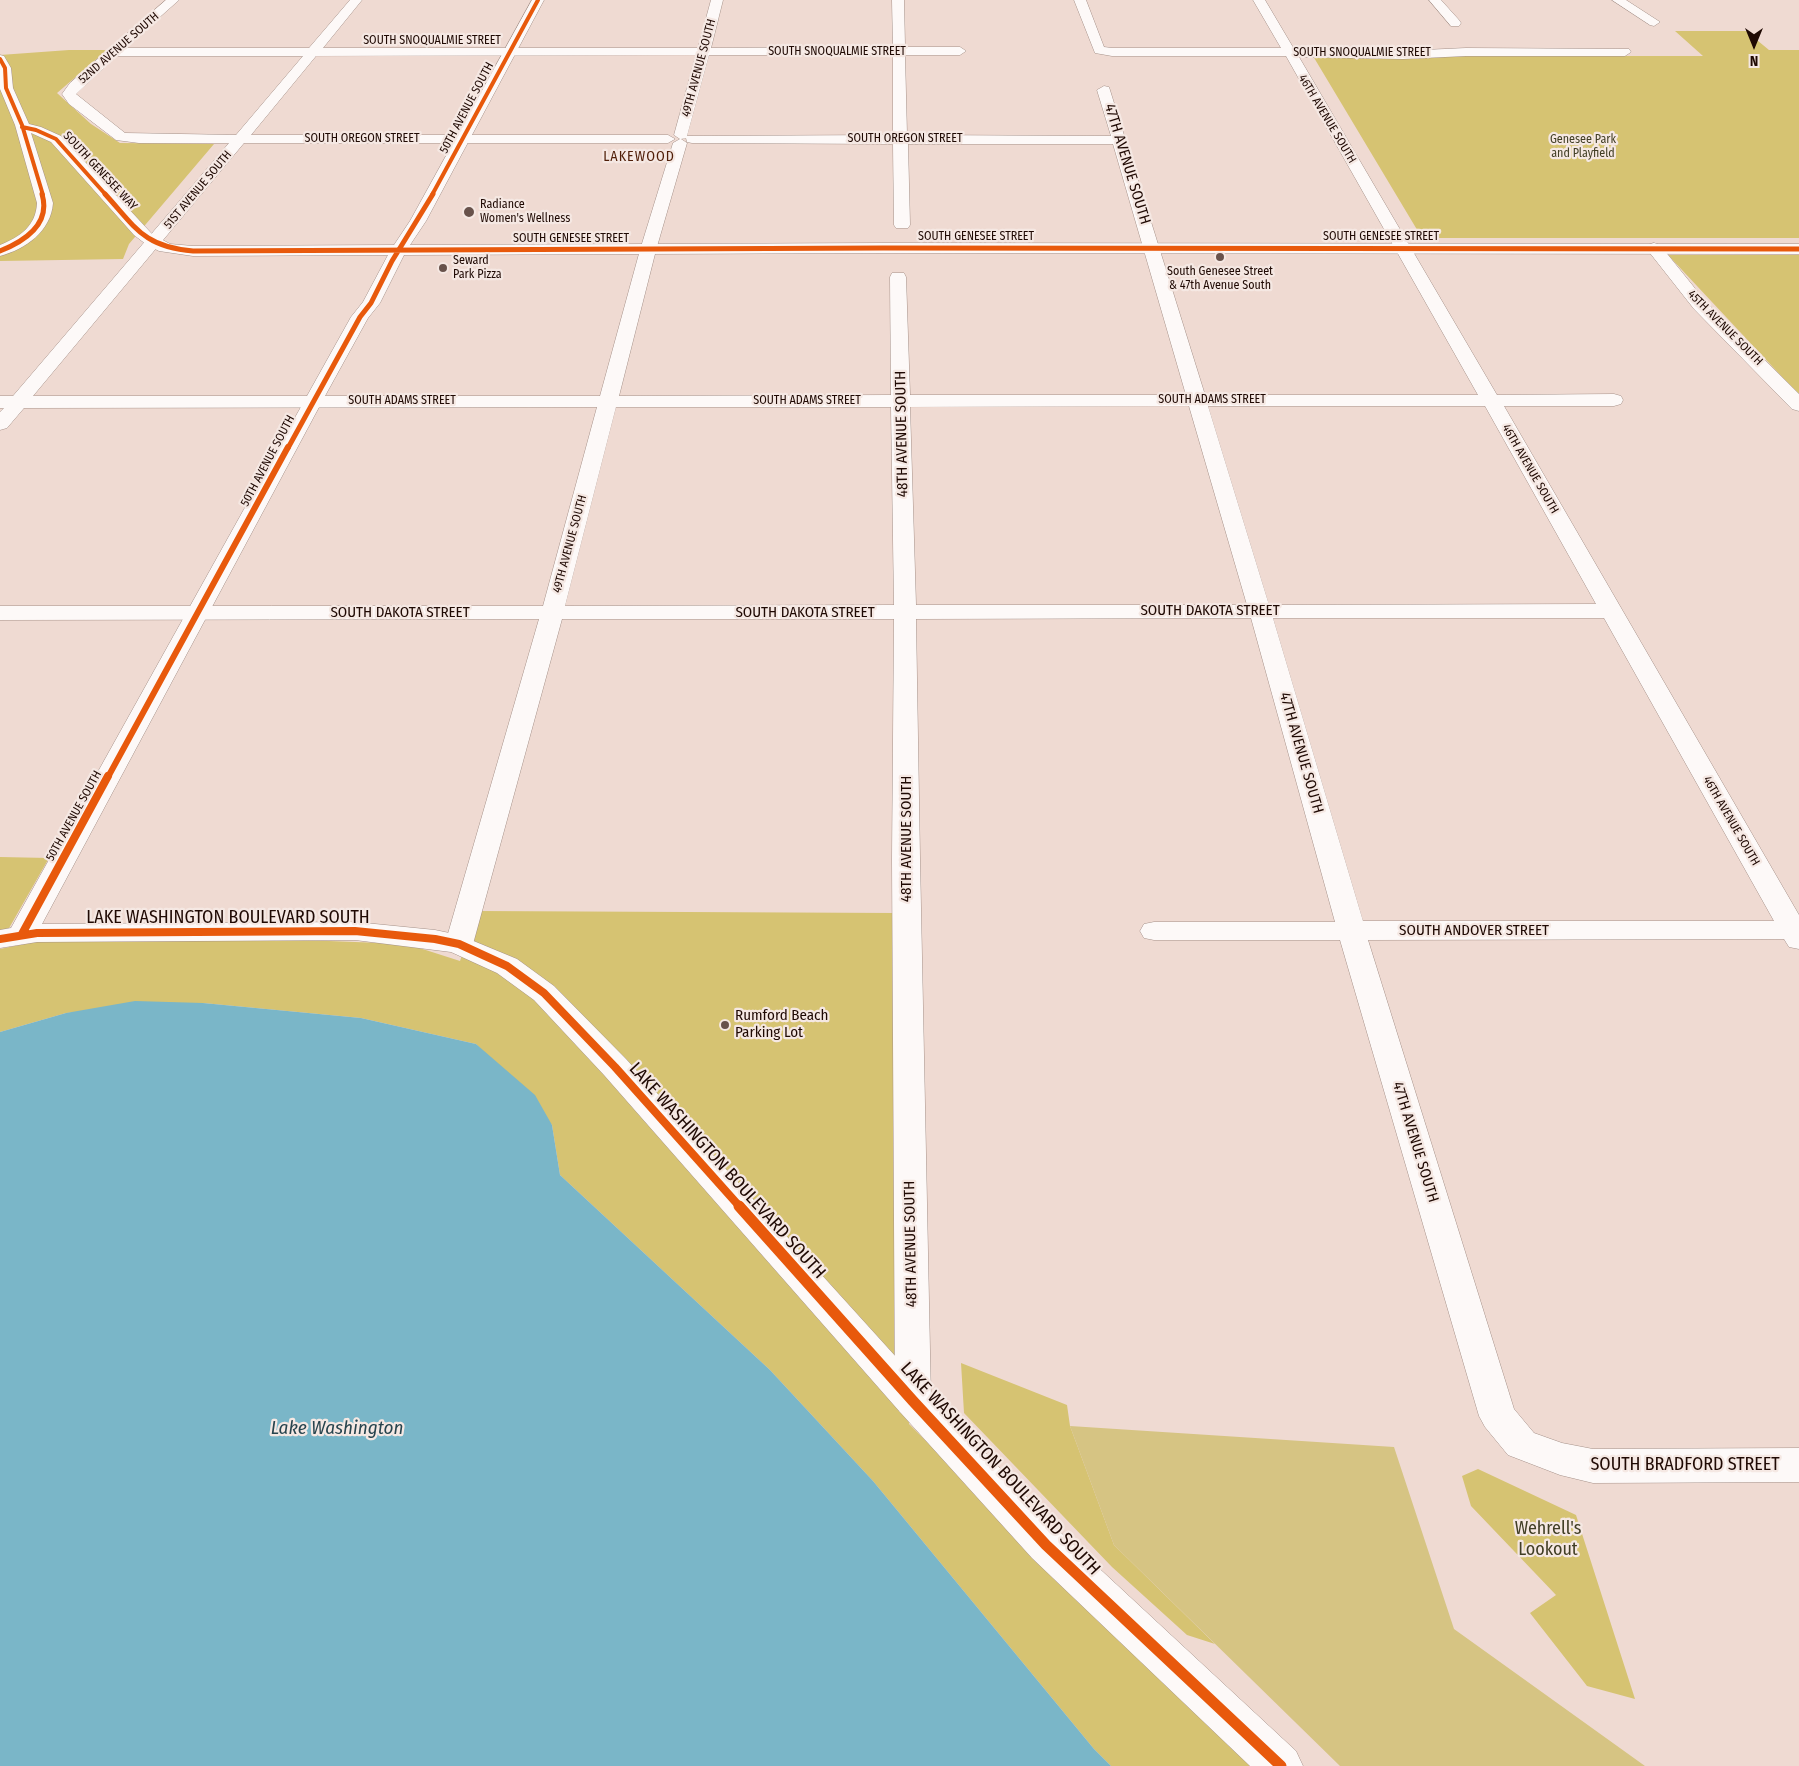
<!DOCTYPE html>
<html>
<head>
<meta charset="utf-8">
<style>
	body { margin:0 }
	#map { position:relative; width:1799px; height:1766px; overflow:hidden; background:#efdad2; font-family:"Fira Sans Condensed",sans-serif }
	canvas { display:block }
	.north { position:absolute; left:1729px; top:20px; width:50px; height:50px; -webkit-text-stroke:4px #f5e8e3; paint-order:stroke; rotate:180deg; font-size:14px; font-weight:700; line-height:20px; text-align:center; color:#1f0903 }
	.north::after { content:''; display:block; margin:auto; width:18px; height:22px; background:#1f0903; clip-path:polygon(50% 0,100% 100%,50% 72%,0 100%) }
</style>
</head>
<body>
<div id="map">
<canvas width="1799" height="1766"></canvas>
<div class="north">N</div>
</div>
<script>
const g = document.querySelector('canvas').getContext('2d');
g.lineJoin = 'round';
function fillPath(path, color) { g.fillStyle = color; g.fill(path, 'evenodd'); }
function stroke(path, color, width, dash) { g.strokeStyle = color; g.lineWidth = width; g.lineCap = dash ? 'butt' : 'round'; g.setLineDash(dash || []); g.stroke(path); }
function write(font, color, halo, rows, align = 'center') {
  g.font = font + ' "Fira Sans Condensed",sans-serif'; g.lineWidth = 4.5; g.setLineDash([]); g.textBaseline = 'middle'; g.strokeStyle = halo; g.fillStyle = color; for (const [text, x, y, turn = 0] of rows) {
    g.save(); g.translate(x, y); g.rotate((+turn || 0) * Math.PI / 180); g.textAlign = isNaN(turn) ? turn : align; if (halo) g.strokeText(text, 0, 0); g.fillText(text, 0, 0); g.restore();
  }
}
fillPath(new Path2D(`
	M1675,31H1746L1769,50H1799V238H1422L1313,56H1703Z
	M69,50H107L57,93L91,124L120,143L214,144L129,244L123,259L0,261V55Z
	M1668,255H1799V395Z
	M0,857L49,858L0,944Z
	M477,911L895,913L909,1424L1070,1584L1263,1766H1111L1094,1749L873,1481L770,1370L560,1175L552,1125L476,1044L361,1018L203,1003L66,1013L0,1032V949L38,941L303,940L407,944L460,961Z
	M961,1363L1067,1405L1070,1426L1114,1545L1215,1644L1187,1635L1112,1567L964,1413Z
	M1478,1469L1576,1515L1635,1699L1587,1686L1530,1613L1556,1595L1471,1506L1462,1476Z`), '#d6c372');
fillPath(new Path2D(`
	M1070,1426L1394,1447L1454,1629L1645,1766H1340L1114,1545Z`), '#d6c483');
fillPath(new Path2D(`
	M135,1001L203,1003L361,1018L476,1044L535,1095L552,1125L560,1175L770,1370L873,1481L1094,1749L1111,1766H0V1032L66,1013Z`), '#7ab6c8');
const street = new Path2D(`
	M166,0H179L125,48H309L350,0H362L323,48H698L711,0H723L711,48L893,47L892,0H904L905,47H960L966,51L960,55H905L907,135L1111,136L1097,90L1104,86L1109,87L1205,395H1478L1286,56H1112L1095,53L1074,0H1086L1104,47L1112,48H1281L1253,0H1265L1294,49L1403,51L1466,48L1629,49L1631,52L1625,56H1466L1403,59L1299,57L1497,395L1614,394L1621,396L1623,400L1621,404L1614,406H1504L1799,915V949L1789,947L1784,939L1368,940L1514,1409L1534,1433L1562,1443L1593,1449L1799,1448V1482L1593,1483L1560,1475L1508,1455L1485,1427L1479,1416L1340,940H1154L1144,938L1140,931L1144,924L1154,922H1335L1251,618L916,619L920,859L931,1401L926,1412L913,1417L900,1412L895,1401L892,859L894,619H562L473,944L469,951L459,953L449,951L445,944L539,619L0,620V606H543L597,407L24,408L7,428L0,430V412L4,408H0V396H13L229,143H139L116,140L69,104L62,94L70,83ZM696,55L674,135L680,139L673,143L640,250L600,396H33L244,143H668L675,139L668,135H251L316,56ZM709,55H893V135L687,136ZM117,56H303L236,135L125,133L76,94ZM686,138L687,142L692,143L893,144L894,225L896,228H908L910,225L908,144H1113L1186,395H910L906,277L904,273H892L890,277L891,395L619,396L656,250L687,143L681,139ZM1189,406L1247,605H916L910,407ZM1208,406H1485L1596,604L1269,605ZM616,407H891L894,605L565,606ZM1273,618H1604L1774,921H1363Z
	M1429,0H1441L1459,20L1461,23L1459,26H1451Z
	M1612,0H1626L1660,22L1654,26L1650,25Z
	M1654,243L1660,245L1706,302L1799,394V411L1792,409L1694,309L1646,248L1648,245Z`);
const secondary = new Path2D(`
	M532,0H544L426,221L410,245L883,243L1799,244V254L883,253L404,255L380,303L368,318L325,396L42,924L355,922L435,930L459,935L517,959L554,986L626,1059L926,1390L1060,1532L1296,1751L1303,1766H1250L1032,1558L900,1412L604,1075L534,1000L497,973L451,952L355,940L37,942L0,948V930L11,928L307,396L351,317L363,302L388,255L193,256L159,251L147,245L134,235L51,142L31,133L53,203C51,231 26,249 0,256V245C20,237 36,226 37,203L15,125L0,89V55L4,56L11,68L13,88L29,124L41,127L61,136L152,234L170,244L193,246L394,245L410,221Z`);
stroke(street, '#a59189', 1);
stroke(secondary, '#a59189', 1);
fillPath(street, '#fdf9f8');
fillPath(secondary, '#fdf9f8');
stroke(new Path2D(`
	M0,59L5,68L6,88L22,125L43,195
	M22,127L36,130L56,139L106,195
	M432,195L538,0`), '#e8590c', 4);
stroke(new Path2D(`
	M105,194C136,228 144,247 193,251L883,248L1799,249
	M0,251C25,241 51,224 42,194
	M288,448L360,317L371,303L392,261L433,194`), '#e8590c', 5);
stroke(new Path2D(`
	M108,777L288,447`), '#e8590c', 6);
stroke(new Path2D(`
	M22,934L108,776
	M0,939L37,933L355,931L435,939L459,944L507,966L544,993L615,1067L740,1207`), '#e8590c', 8);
stroke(new Path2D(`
	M739,1206L913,1401L1046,1545L1281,1766`), '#e8590c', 11);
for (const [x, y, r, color] of [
	[469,212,6,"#68524b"],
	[1220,257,5,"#68524b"],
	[443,268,5,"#68524b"],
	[725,1025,5,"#68524b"]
]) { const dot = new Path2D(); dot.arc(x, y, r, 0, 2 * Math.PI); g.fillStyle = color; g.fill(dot); stroke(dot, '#f5e8e3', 2); }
write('12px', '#1f0903', '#f5e8e3', [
	["SOUTH SNOQUALMIE STREET",432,41],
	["52ND AVENUE SOUTH",119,48,-41],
	["SOUTH SNOQUALMIE STREET",837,52],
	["SOUTH SNOQUALMIE STREET",1362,53],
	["49TH AVENUE SOUTH",699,68,-75],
	["50TH AVENUE SOUTH",467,108,-62],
	["46TH AVENUE SOUTH",1327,119,59],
	["SOUTH OREGON STREET",362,139],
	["SOUTH OREGON STREET",905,139],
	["SOUTH GENESEE WAY",100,171,47],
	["51ST AVENUE SOUTH",198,190,-50],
	["SOUTH GENESEE STREET",976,237],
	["SOUTH GENESEE STREET",1381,237],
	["SOUTH GENESEE STREET",571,239],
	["45TH AVENUE SOUTH",1725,328,45],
	["SOUTH ADAMS STREET",1212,400],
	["SOUTH ADAMS STREET",402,401],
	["SOUTH ADAMS STREET",807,401],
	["50TH AVENUE SOUTH",268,461,-62],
	["46TH AVENUE SOUTH",1530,469,60],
	["49TH AVENUE SOUTH",570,544,-75],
	["50TH AVENUE SOUTH",74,816,-61],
	["46TH AVENUE SOUTH",1731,821,60]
]);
write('12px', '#413e25', '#f5e8e3', [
	["Genesee Park",1583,140],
	["and Playfield",1583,154]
]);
write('12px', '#1f0903', '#f5e8e3', [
	["Radiance",480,205],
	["Women's Wellness",480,219],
	["Seward",453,261],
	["Park Pizza",453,275],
	["South Genesee Street",1220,272,"center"],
	["& 47th Avenue South",1220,286,"center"]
], 'left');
g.letterSpacing = '1px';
write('14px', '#501e08', '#f5e8e3', [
	["LAKEWOOD",639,157]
]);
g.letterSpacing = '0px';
write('15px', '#1f0903', '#f5e8e3', [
	["47TH AVENUE SOUTH",1127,164,73],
	["48TH AVENUE SOUTH",902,434,-91],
	["SOUTH DAKOTA STREET",1210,611],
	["SOUTH DAKOTA STREET",400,613],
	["SOUTH DAKOTA STREET",805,613],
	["47TH AVENUE SOUTH",1301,753,74],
	["48TH AVENUE SOUTH",907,839,-90],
	["SOUTH ANDOVER STREET",1474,931],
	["47TH AVENUE SOUTH",1415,1142,73],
	["48TH AVENUE SOUTH",911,1244,-91]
]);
write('15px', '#1f0903', '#f5e8e3', [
	["Rumford Beach",735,1016],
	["Parking Lot",735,1033]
], 'left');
write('18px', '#1f0903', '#f5e8e3', [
	["LAKE WASHINGTON BOULEVARD SOUTH",228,918],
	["LAKE WASHINGTON BOULEVARD SOUTH",727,1171,48],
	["SOUTH BRADFORD STREET",1685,1465],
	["LAKE WASHINGTON BOULEVARD SOUTH",1000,1469,47]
]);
write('18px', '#413e25', '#f5e8e3', [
	["Wehrell's",1548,1529],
	["Lookout",1548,1550]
]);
write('italic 19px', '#27444e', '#f5e8e3', [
	["Lake Washington",337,1429]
]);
</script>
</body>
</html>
